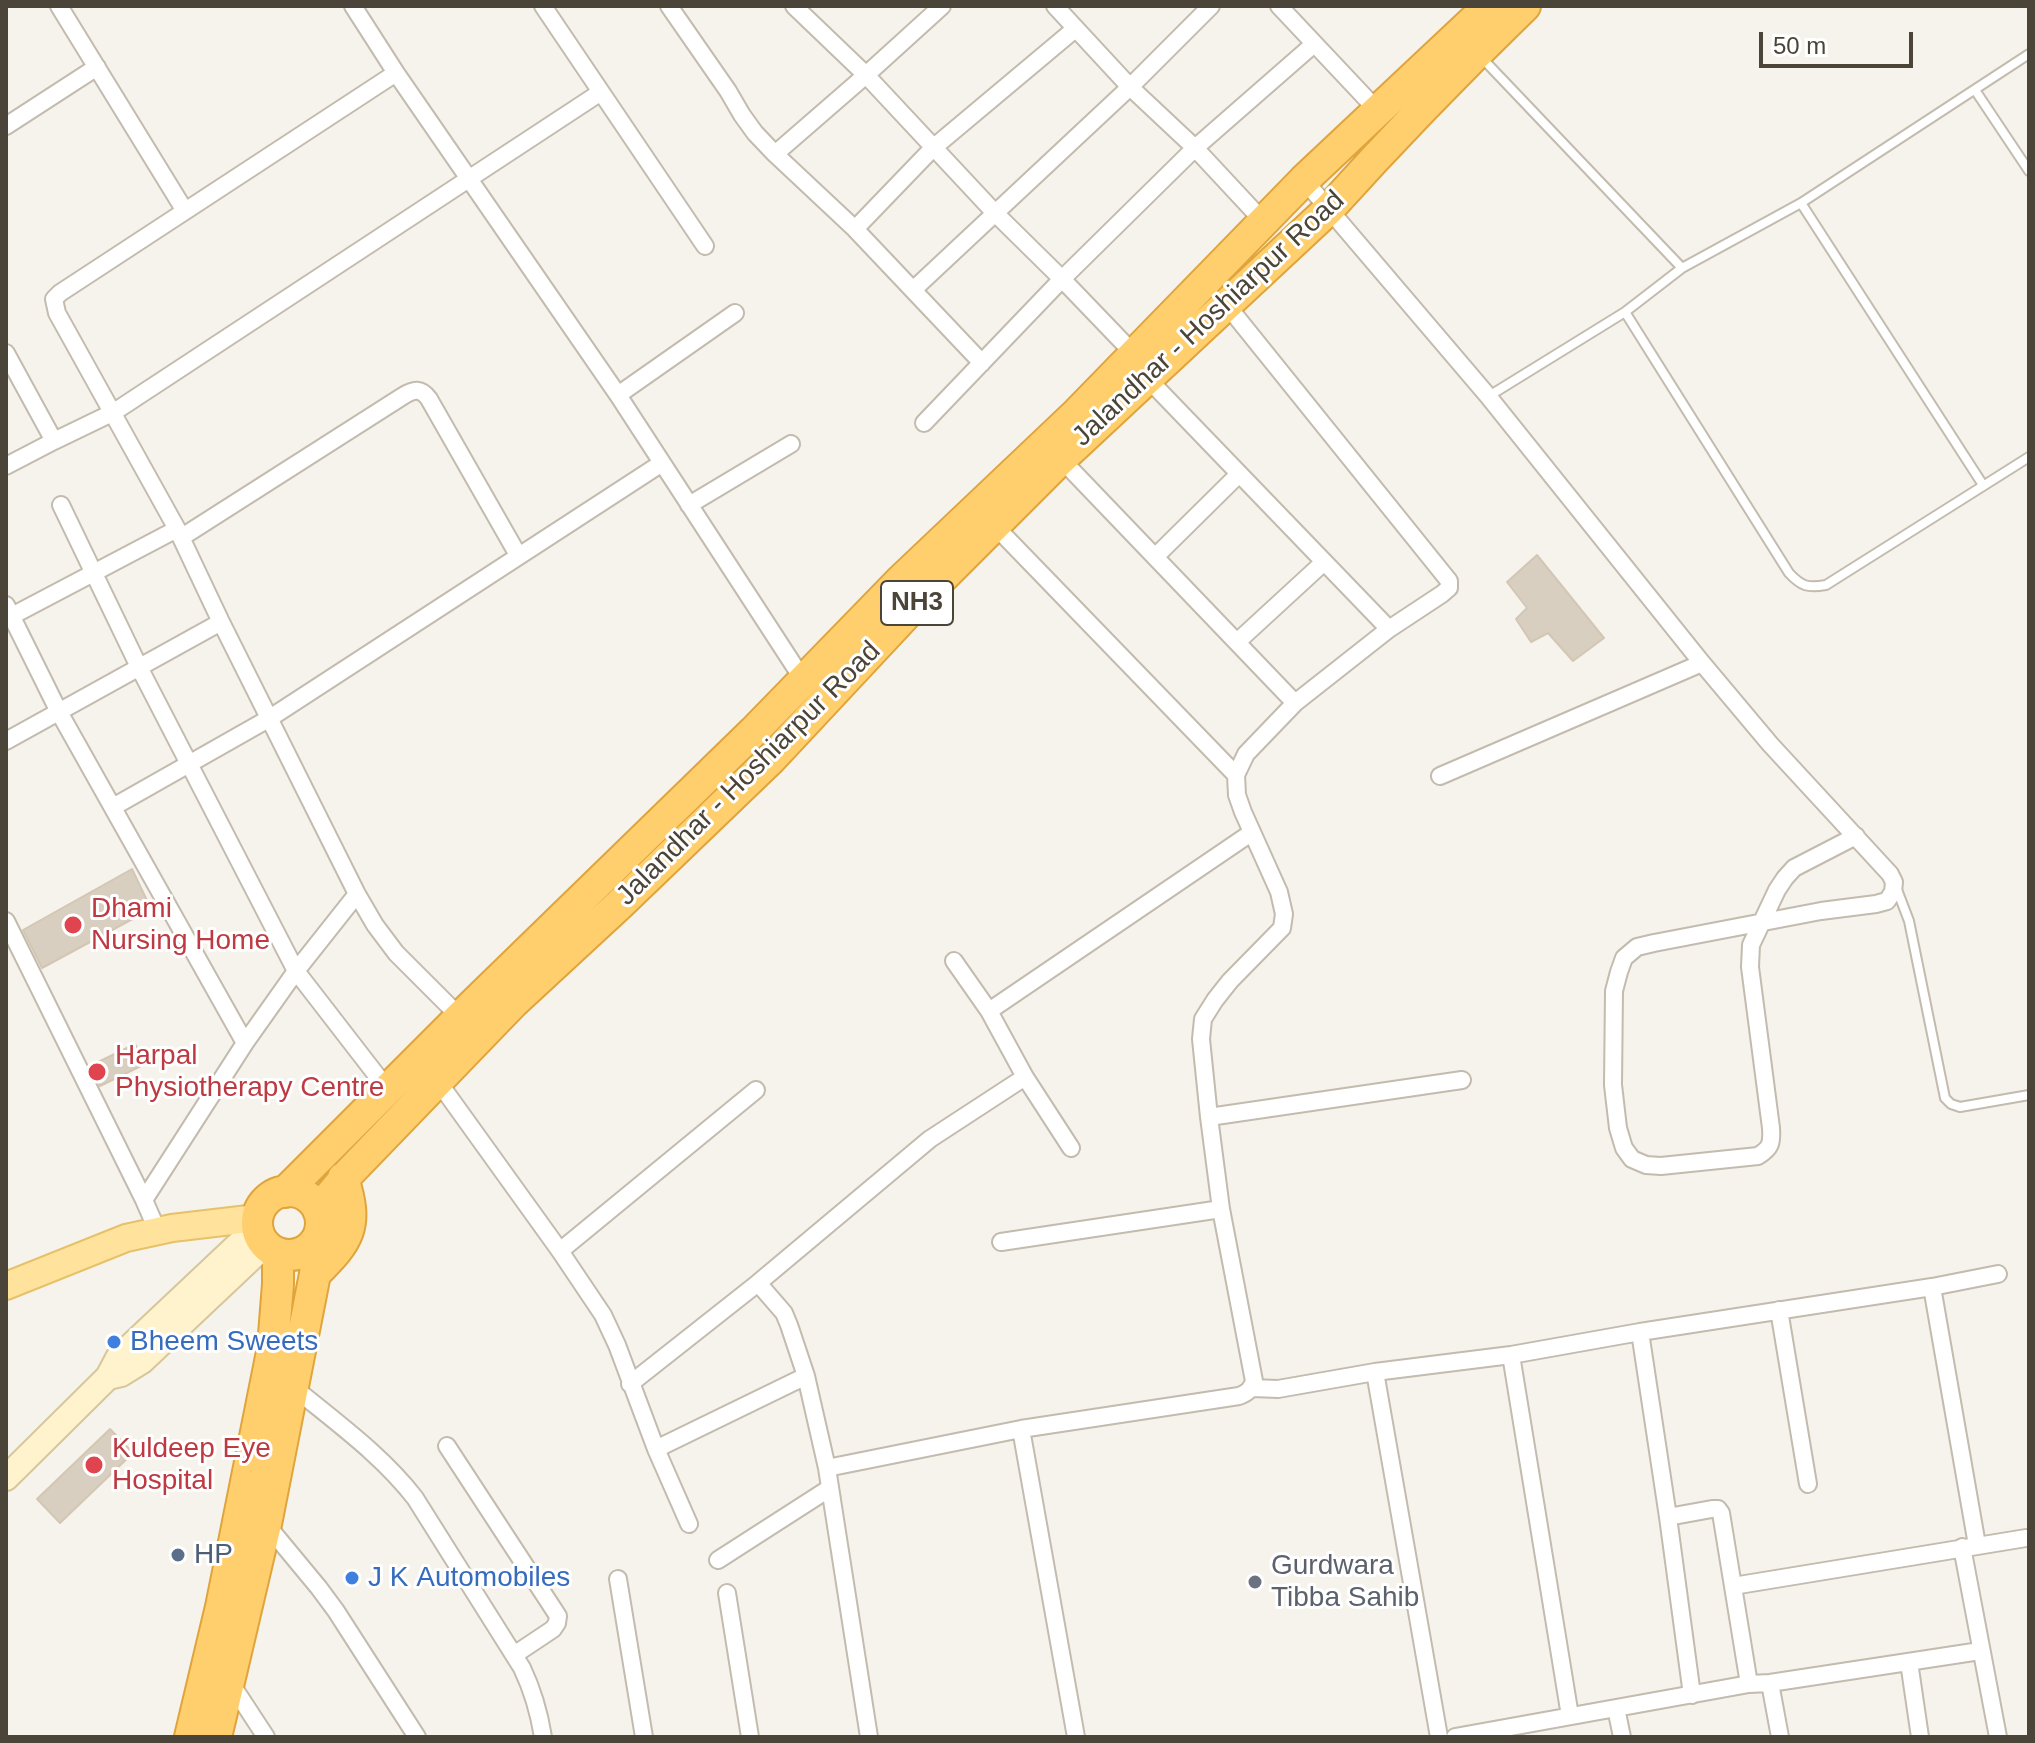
<!DOCTYPE html>
<html>
<head>
<meta charset="utf-8">
<style>
	body { margin:0 }
	#map { position:relative; width:2035px; height:1743px; overflow:hidden; background:#f6f3ec; font-family:Arial,sans-serif }
	canvas { display:block }
	.frame { position:absolute; inset:0; border:8px solid #4b4439; pointer-events:none }
	.scale { position:absolute; left:1759px; top:32px; width:154px; height:36px; box-sizing:border-box; border:4px solid #4b4439; border-top:0; padding-left:10px; font-size:24px; line-height:28px; white-space:nowrap; color:#4b4439; -webkit-text-stroke:6px #fff; paint-order:stroke }
</style>
</head>
<body>
<div id="map">
<canvas width="2035" height="1743"></canvas>
<div class="frame"></div>
<div class="scale">50 m</div>
</div>
<script>
const g = document.querySelector('canvas').getContext('2d');
g.lineJoin = 'round';
function fillPath(path, color) { g.fillStyle = color; g.fill(path, 'evenodd'); }
function stroke(path, color, width, dash) { g.strokeStyle = color; g.lineWidth = width; g.lineCap = dash ? 'butt' : 'round'; g.setLineDash(dash || []); g.stroke(path); }
function write(font, color, halo, rows, align = 'center') {
  g.font = font + ' Arial,sans-serif'; g.lineWidth = 6; g.setLineDash([]); g.textBaseline = 'middle'; g.strokeStyle = halo; g.fillStyle = color; for (const [text, x, y, turn = 0] of rows) {
    g.save(); g.translate(x, y); g.rotate((+turn || 0) * Math.PI / 180); g.textAlign = isNaN(turn) ? turn : align; if (halo) g.strokeText(text, 0, 0); g.fillText(text, 0, 0); g.restore();
  }
}
const building = new Path2D(`
	M1537,555L1604,638L1573,661L1548,633L1531,642L1516,619L1527,608L1507,582Z
	M132,869L151,909L42,968L23,930Z
	M135,1044L145,1064L100,1086L90,1066Z
	M110,1429L133,1453L60,1523L37,1499Z`);
fillPath(building, '#d8cfc1');
stroke(building, '#d3c7b4', 2);
const lane = new Path2D(`
	M1481,57L1682,268
	M1975,90L2029,171
	M1801,203L1983,485
	M1625,312L1789,573C1802,587 1808,588 1826,585L2029,457
	M1489,396L1625,312L1682,268L1801,203L2029,54
	M1896,887L1909,921L1945,1098L1951,1104L1960,1107L2029,1095`);
const street = new Path2D(`
	M59,6L185,211
	M353,6L396,73L618,395L804,681
	M543,6L705,246
	M669,6L728,91L742,115L755,133L775,154L855,229L982,363
	M794,6L866,75L995,213L1062,279L1135,355
	M1055,6L1130,87L1195,148L1263,221
	M1279,6L1377,110
	M396,73L60,293L54,299L57,313L177,529L221,622L357,894L375,925L396,953L460,1017
	M6,126L97,67
	M775,154L866,75L942,6
	M1304,180L1488,396L1702,663L1770,744L1890,874L1894,882L1893,892L1887,901L1876,904L1821,911L1654,943L1637,947L1624,958L1619,972L1614,991L1613,1085L1618,1128L1624,1148L1632,1159L1646,1165L1661,1166L1758,1156C1771,1148 1772,1143 1771,1128L1750,967L1751,945L1777,890L1785,878L1794,868L1856,836
	M855,229L933,148L1075,29
	M913,290L1130,87L1211,6
	M1226,304L1449,581V588L1442,594L1389,629L1295,703
	M6,353L54,441
	M1147,378L1389,629
	M618,395L735,313
	M924,423L1062,279L1195,148L1314,44
	M6,466L54,441L114,412L601,92
	M61,505L140,669L296,971L388,1090
	M689,505L791,444
	M992,523L1236,775
	M182,537L403,396C414,389 421,388 429,399L518,555
	M1155,557L1239,474
	M6,605L59,712L245,1043
	M6,619L177,529
	M1237,642L1324,562
	M6,741L221,622
	M1440,776L1702,663
	M113,807L270,718L662,463
	M6,921L144,1200L158,1232
	M954,961L989,1011L1025,1077L1071,1148
	M989,1011L1251,833
	M437,1080L560,1251L603,1315L617,1345L656,1449L806,1376L827,1468L1021,1429L1076,1737
	M1209,1117L1462,1080
	M144,1200L245,1043L296,971L357,894
	M1001,1242L1221,1209
	M560,1251L756,1090
	M758,1283L784,1313L789,1325L806,1376
	M1932,1287L1977,1545
	M1779,1310L1808,1484
	M1640,1332L1668,1517
	M1511,1355L1570,1716
	M1375,1372L1439,1737
	M630,1384L758,1283L930,1139L1025,1077
	M292,1386C334,1421 381,1454 415,1498L522,1668C533,1691 539,1712 543,1737
	M1252,1388L1278,1389L1375,1372L1511,1355L1640,1332L1932,1287L1998,1274
	M1021,1429L1239,1396C1247,1393 1251,1390 1254,1381L1221,1209L1209,1117L1201,1039L1203,1019L1215,1000L1230,981L1282,928L1284,914L1279,892L1243,812L1237,795L1236,775L1246,754L1295,703L1061,459
	M447,1446L558,1616L557,1623L553,1629L514,1655
	M656,1449L689,1524
	M827,1468L869,1737
	M266,1524L319,1588L336,1611L417,1737
	M1962,1547L1998,1737
	M718,1560L830,1488
	M618,1579L644,1737
	M1733,1586L2026,1538
	M727,1593L750,1737
	M1909,1662L1920,1737
	M230,1682L266,1737
	M1770,1683L1780,1737
	M1692,1695L1668,1517L1712,1509H1718L1721,1513L1749,1684
	M1616,1708L1622,1737
	M1455,1737L1749,1684L1770,1683L1980,1651`);
const secondary = new Path2D(`
	M108,1377L121,1374L142,1361L265,1245
	M6,1478L108,1377L118,1358L257,1227`);
const primary = new Path2D(`
	M6,1286L126,1238L172,1228L257,1218`);
const highway = new Path2D(`
	M257 1223a32 32 0 1 1 64 0a32 32 0 1 1-64 0Z
	M285,1192L460,1017L754,731L900,581L1075,415L1304,180L1489,6
	M318,1210L348,1174L513,1003L619,905L771,759L914,606L1061,459L1329,209C1392,139 1458,71 1525,6
	M315,1274C349,1240 359,1227 343,1178
	M190,1737L221,1607L273,1347L278,1284V1253
	M216,1737L266,1524L315,1274L317,1239`);
stroke(lane, '#c2bbae', 12);
stroke(street, '#c2bbae', 20);
stroke(secondary, '#d6c79b', 28);
stroke(primary, '#e6c16a', 30);
stroke(highway, '#e0a43c', 34);
stroke(lane, '#fff', 8);
stroke(street, '#fff', 16);
stroke(secondary, '#fff3cd', 24);
stroke(primary, '#ffe39c', 26);
stroke(highway, '#ffcf6e', 30);
for (const [x, y, r, color] of [
	[73,925,10,"#e0444e"],
	[97,1072,10,"#e0444e"],
	[114,1342,8,"#3f7fe0"],
	[94,1465,10,"#e0444e"],
	[178,1555,8,"#5c6f8a"],
	[352,1578,8,"#3f7fe0"],
	[1255,1582,8,"#6b7280"]
]) { const dot = new Path2D(); dot.arc(x, y, r, 0, 2 * Math.PI); g.fillStyle = color; g.fill(dot); stroke(dot, '#fff', 3); }
for (const [x, y, w] of [
	[917,603,72]
]) { const box = new Path2D(); box.roundRect(x - w / 2, y - 22, w, 44, 6); g.fillStyle = '#fff'; g.fill(box); stroke(box, '#4b4439', 2); }
write('bold 26px', '#4b4439', null, [
	["NH3",917,603]
]);
write('28px', '#4b4439', '#fff', [
	["Jalandhar - Hoshiarpur Road",1209,319,-43],
	["Jalandhar - Hoshiarpur Road",749,774,-45]
]);
write('28px', '#be3a42', '#fff', [
	["Dhami",91,909],
	["Nursing Home",91,941],
	["Harpal",115,1056],
	["Physiotherapy Centre",115,1088],
	["Kuldeep Eye",112,1449],
	["Hospital",112,1481]
], 'left');
write('28px', '#366cbe', '#fff', [
	["Bheem Sweets",130,1342],
	["J K Automobiles",368,1578]
], 'left');
write('28px', '#4e5e75', '#fff', [
	["HP",194,1555]
], 'left');
write('28px', '#5b616d', '#fff', [
	["Gurdwara",1271,1566],
	["Tibba Sahib",1271,1598]
], 'left');
</script>
</body>
</html>
